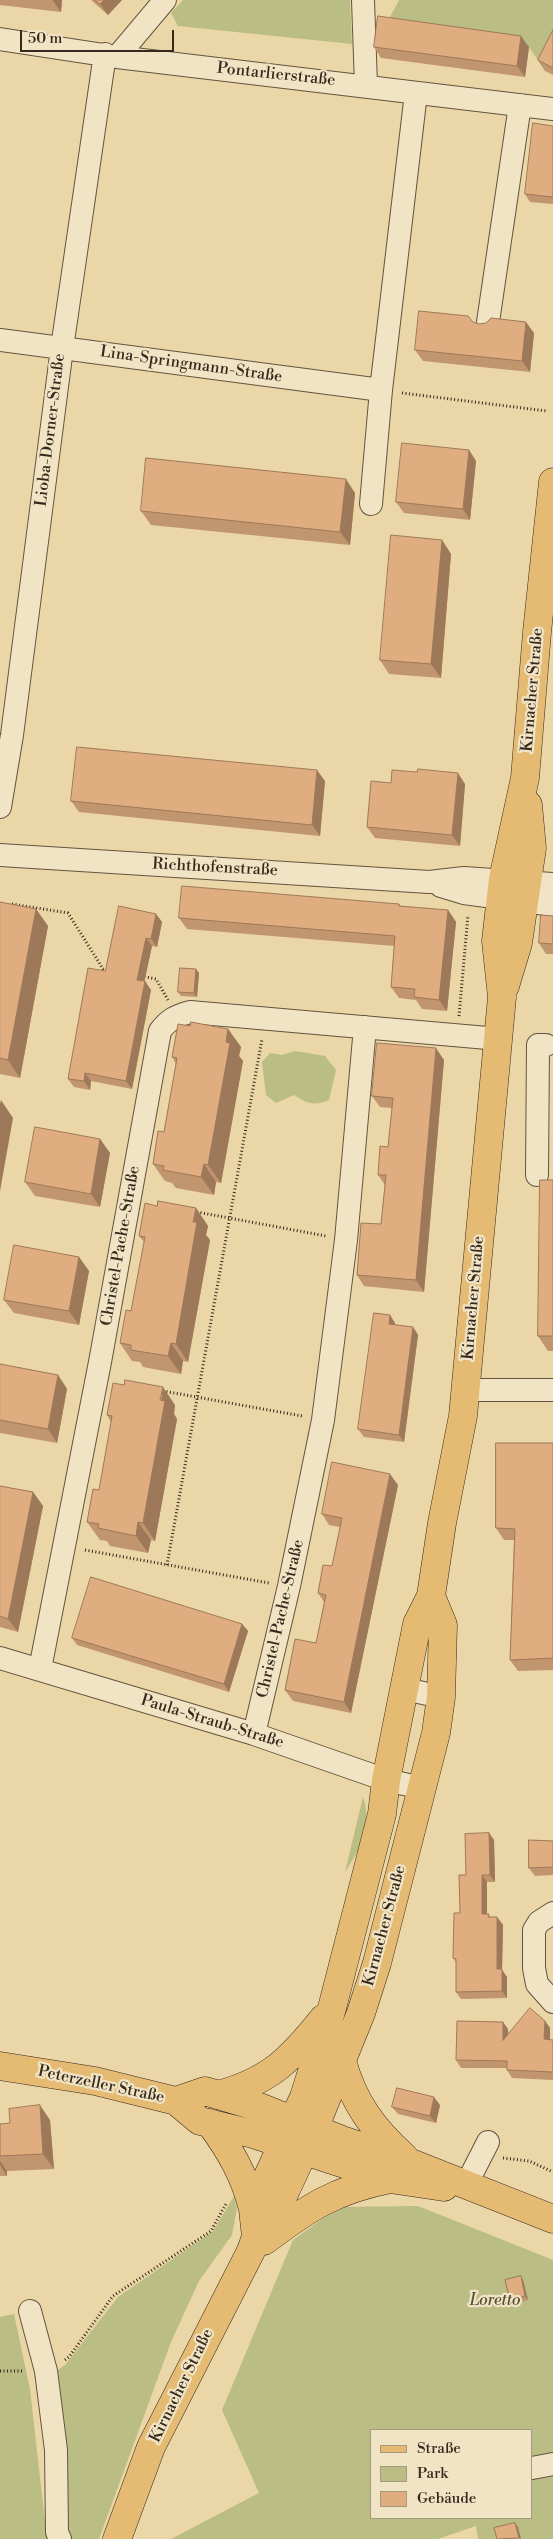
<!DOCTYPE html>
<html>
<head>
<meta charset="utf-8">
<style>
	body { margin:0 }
	#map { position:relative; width:553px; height:2539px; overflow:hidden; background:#ead6a6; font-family:"Libre Bodoni",serif }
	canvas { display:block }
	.legend { position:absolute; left:370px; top:2429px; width:162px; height:90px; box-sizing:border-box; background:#f1e4c5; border:1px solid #a69982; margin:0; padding:6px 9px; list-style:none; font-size:15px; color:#36281d }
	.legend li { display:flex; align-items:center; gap:10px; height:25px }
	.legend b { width:25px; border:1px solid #a69982 }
	.scale { position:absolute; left:20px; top:30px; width:154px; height:22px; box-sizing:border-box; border:2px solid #36281d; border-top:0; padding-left:6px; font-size:15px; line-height:18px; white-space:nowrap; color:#36281d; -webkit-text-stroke:4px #f1e4c5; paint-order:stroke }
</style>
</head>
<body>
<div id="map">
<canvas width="553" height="2539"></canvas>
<ul class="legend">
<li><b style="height:6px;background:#e5bb73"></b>Straße</li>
<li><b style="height:14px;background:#babd84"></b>Park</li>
<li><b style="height:14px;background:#e0ad80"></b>Gebäude</li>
</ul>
<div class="scale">50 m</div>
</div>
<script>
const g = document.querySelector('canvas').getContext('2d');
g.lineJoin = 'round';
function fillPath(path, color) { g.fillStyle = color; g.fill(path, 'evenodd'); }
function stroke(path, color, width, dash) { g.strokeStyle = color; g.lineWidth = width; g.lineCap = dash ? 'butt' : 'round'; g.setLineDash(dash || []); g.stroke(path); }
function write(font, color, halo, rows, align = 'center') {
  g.font = font + ' "Libre Bodoni",serif'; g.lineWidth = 4.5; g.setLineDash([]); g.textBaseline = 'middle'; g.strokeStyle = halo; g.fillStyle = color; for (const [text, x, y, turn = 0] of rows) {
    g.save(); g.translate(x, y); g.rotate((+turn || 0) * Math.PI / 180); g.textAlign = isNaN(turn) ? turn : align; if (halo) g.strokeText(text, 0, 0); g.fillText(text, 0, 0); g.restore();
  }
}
fillPath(new Path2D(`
	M183,0H350L352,44L178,26L171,13Z
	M399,0H553V56L545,71L529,47L385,27Z
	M295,1051L325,1056L336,1070L329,1100C314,1106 308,1104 294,1095L276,1103L266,1095L262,1062L270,1053L282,1055Z
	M363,1797C373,1826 361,1848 345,1872Z
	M234,2196L237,2208L232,2235L199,2281L171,2342L99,2539H69L52,2374L65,2365L118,2297L213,2231Z
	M418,2206L553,2260V2539H478L476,2526L438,2539H171L259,2493L222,2410L293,2240L339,2207ZM372,2430H532V2518H372Z
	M14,2314L30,2389L47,2539H0V2317Z`), '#babd84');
const minor = new Path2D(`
	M363,0L366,85
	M0,39L117,57L553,109
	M117,57L165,0
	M488,322L520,105
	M0,340L381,390
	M371,504L381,390L416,93
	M0,807L12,735L62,348L105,54
	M0,855L429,882L464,878L553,884
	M441,886L464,893L553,905
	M537,1175L538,1045H546
	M465,1390H553
	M0,1658L254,1734L386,1780L422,1788
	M40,1669L100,1362L160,1031C169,1019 176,1016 190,1012L499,1039
	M405,1689L441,1697
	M254,1734L289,1586L323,1420L346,1240L365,1027
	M553,1913L539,1922L534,1930V1968L537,1984L553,2002
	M466,2185L488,2142
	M30,2311L46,2371L56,2450L57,2532L60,2539
	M532,2468L553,2464`);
const major = new Path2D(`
	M505,986L518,943L532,848L528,805
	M342,2061C353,2102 373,2129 404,2157
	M0,2066L95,2081L176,2101L205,2091L262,2108L342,2140L411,2163L553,2219
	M218,2095C270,2081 290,2060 323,2019
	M176,2101L200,2121L253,2134L390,2179L444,2187
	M210,2123C230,2150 245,2176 253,2209
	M256,2237L271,2222L314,2129L361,2013L377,1963L436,1733L441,1697L443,1625L431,1596
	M264,2241C308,2208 334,2190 390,2179
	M117,2539L151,2447L251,2251L256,2237L253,2209L304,2097L332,2008L382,1814L386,1780L417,1624L431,1596L442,1523L463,1416L502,997L496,941L503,879L525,778L537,632L553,482`);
stroke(minor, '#63543f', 24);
stroke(major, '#36281d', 29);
stroke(new Path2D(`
	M402,393L547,411
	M12,904L68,913L103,969L108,970
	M141,976L156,979L168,1000
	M459,1016L468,915
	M197,1212L326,1236
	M163,1391L302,1416
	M85,1550L269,1583
	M167,1565L262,1039
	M503,2158L529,2161L553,2172
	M65,2360L69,2357L113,2296L211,2231L227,2202
	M0,2371H24`), '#36281d', 3, [1, 2.5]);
stroke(minor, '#f1e4c5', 22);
stroke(major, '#e5bb73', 28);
fillPath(new Path2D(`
	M0,0H62L61,12L0,5Z
	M91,0H122L108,15Z
	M553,30V75L545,71L538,60Z
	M374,47H529L525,77L381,58Z
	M553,126V204L530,202L525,194Z
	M473,322L479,324L534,333L530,372L423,361L415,350Z
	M469,450L476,461L470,520L404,513L396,502Z
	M355,493L350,545L151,525L141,511Z
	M442,540L451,554L441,678L389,674L380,660Z
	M417,772L465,784L460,846L375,838L367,827L391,783Z
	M325,781L320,836L79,812L71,801Z
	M0,902L36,909L48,926L20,1078L0,1074Z
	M399,904L401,906L448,910L456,922L447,1011L422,1009L416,1000L399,998L391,987L394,946L187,929L179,918Z
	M156,914L162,922L157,947L152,946L144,981L151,990L132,1089L91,1081L90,1090L74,1087L68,1079L105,971Z
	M553,916V954H546L539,943Z
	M196,969L199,973L197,997L181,996L178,992Z
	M190,1026L228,1029L241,1047L239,1056L243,1061L221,1183L216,1182L214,1195L176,1188L172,1183L165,1181L153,1164L164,1132L176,1064L172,1057Z
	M444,1060L424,1292L364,1286L357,1275L381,1224L385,1185L378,1175L388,1147L392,1108L380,1107L372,1096Z
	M100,1139L110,1153L100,1207L35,1196L25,1182Z
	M553,1180V1351H548L538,1336Z
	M157,1206L196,1208L208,1226L206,1235L210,1240L188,1362L183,1361L181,1374L143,1367L140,1362L132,1361L120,1343L131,1311L144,1242L139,1236Z
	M79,1257L89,1271L79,1325L14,1313L4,1300Z
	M395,1323V1325L413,1327L418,1335L404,1442L364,1437L358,1429Z
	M0,1364L58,1375L67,1389L57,1443L0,1433Z
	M175,1405L174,1414L177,1419L155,1541L151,1540L148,1553L110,1546L107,1541L100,1540L87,1522L99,1490L111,1422L107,1415Z
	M553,1443V1670L518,1671L510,1660L514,1540H504L496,1528Z
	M398,1485L351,1713L293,1701L285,1690L316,1643L324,1602L318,1593L332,1566L340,1527L329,1525L322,1514Z
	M0,1486L33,1492L43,1506L18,1632L0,1627Z
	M242,1624L248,1631L229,1692L77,1645L72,1638Z
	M489,1833L494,1840L495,1882H487V1914L491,1917H497L503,1925L502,1970L507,1977V1998L461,1999L456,1992V1962L453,1958L466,1875Z
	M553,1841V1875L535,1876L529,1868Z
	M545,2021L550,2028V2040H553V2080L512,2078L507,2070V2068H461L456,2060L508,2029V2034Z
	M440,2105L436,2123L398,2114L392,2107Z
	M50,2120L54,2169L7,2171V2176H0V2124Z
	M523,2280L528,2300L513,2304L510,2300Z`), '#c1956e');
fillPath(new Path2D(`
	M53,0H62L61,12L53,1Z
	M104,0H122L108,15L100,4Z
	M521,36L529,47L525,77L517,66Z
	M526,322L534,333L530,372L522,361Z
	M469,450L476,461L470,520L463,509Z
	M346,479L355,493L350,545L340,532Z
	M442,540L451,554L441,678L431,664Z
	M317,770L325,781L320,836L312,825Z
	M458,773L465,784L460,846L452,835Z
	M36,909L48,926L20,1078L8,1060Z
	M448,910L456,922L447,1011L439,1000Z
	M156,914L162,922L157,947L151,939Z
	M146,938L152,946L143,988L137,980Z
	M196,969L199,973L197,997L194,993Z
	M145,981L151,990L132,1089L126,1081Z
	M228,1029L241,1047L239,1056L243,1061L221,1183L208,1165Z
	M436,1048L444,1060L424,1292L416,1280Z
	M85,1073L91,1081L90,1090L84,1081Z
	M1,1100L13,1118L0,1191V1104Z
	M100,1139L110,1153L100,1207L91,1194Z
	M204,1164L216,1182L214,1195L201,1177Z
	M196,1208L208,1226L206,1235L210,1240L188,1362L176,1344Z
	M79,1257L89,1271L79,1325L69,1311Z
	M390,1315L395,1323L394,1331L389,1324Z
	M413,1327L418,1335L404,1442L399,1435Z
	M171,1343L183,1361L181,1374L168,1356Z
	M58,1375L67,1389L57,1443L48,1429Z
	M163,1387L175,1405L174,1414L177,1419L155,1541L143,1523Z
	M390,1474L398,1485L351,1713L344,1702Z
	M33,1492L43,1506L18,1632L8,1619Z
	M138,1522L151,1540L148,1553L136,1536Z
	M242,1624L248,1631L229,1692L224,1684Z
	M489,1833L494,1840L495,1882L490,1875Z
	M482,1875L487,1882V1921L482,1914Z
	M497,1917L503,1925L502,1970L507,1977V1998L502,1991L497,1969Z
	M545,2021L550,2028V2047L544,2039Z
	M503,2022L508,2029L509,2047L503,2040Z
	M434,2097L440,2105L436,2123L430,2116Z
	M40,2105L50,2120L54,2169L43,2154Z
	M0,2161L7,2171V2176L0,2165Z
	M521,2276L523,2280L528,2300L525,2296Z
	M515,2523L518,2527L521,2539L519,2538Z`), '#9d795a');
const building = new Path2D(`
	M95,0H104L100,4Z
	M378,16L521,36L517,66L374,47Z
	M553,30V68L538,60Z
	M533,123L553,126V197L525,194Z
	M419,311L468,316L473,322L479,324L486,323L491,318L526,322L522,361L415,350Z
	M402,443L469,450L463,509L396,502Z
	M146,458L346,479L340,532L141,511Z
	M391,535L442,540L431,664L380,660Z
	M77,747L317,770L312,825L71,801Z
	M418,769L458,773L452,835L367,827L371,781L391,783L392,770L417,772Z
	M182,886L399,904V906L448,910L439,1000L414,997L415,989L391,987L395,936L179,918Z
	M0,902L36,909L8,1060L0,1058Z
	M119,906L156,914L151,939L146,938L137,980L145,981L126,1081L85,1073L84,1081L68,1079L88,968L105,971Z
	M541,915L553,916V944L539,943Z
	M180,968L196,969L194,993L178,992Z
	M191,1022L228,1029L226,1042L230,1043L208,1165L204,1164L201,1177L163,1170L164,1166L153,1164L158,1131L164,1132L177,1058L172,1057L178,1024L190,1026Z
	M377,1043L436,1048L416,1280L357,1275L361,1223L381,1224L386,1175H378L380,1146L388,1147L393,1098L372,1096Z
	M35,1127L100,1139L91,1194L25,1182Z
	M540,1180H553V1336H538Z
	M158,1201L196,1208L193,1222H197L176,1344L171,1343L168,1356L131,1350V1345L120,1343L126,1310L131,1311L145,1237L139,1236L145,1203L157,1206Z
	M14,1245L79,1257L69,1311L4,1300Z
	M374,1313L390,1315L389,1324L413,1327L399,1435L358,1429Z
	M0,1364L58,1375L48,1429L0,1420Z
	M125,1380L163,1387L160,1400L165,1401L143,1523L138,1522L136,1536L98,1528L99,1524L87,1522L93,1489L99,1490L112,1416L107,1415L113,1383L124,1385Z
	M496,1443H553V1658L510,1660L515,1529L496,1528Z
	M332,1462L390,1474L344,1702L285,1690L295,1639L316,1643L326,1595L318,1593L323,1565L332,1566L342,1518L322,1514Z
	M0,1486L33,1492L8,1619L0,1616Z
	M91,1577L242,1624L224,1684L72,1638Z
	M489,1833L490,1875H482V1914H489L488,1917H497V1969H502V1991L456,1992V1959L453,1958L454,1913H460L459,1875H466L465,1834Z
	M529,1840L553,1841V1867L529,1868Z
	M530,2008L545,2021L544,2039L553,2040V2072L507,2070V2061L456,2060L457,2021L503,2022V2040Z
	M397,2088L434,2097L430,2116L392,2107Z
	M40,2105L43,2154L0,2156V2124L10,2123L9,2109Z
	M521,2276L525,2296L510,2300L505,2280Z
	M515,2523L519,2538L497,2539L494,2528Z`);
fillPath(building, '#e0ad80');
stroke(building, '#9d795a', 1);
write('16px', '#36281d', '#f1e4c5', [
	["Pontarlierstraße",276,75,6],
	["Lina-Springmann-Straße",191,365,8],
	["Lioba-Dorner-Straße",51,430,-83],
	["Kirnacher Straße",533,690,-85],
	["Richthofenstraße",215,868,3],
	["Christel-Pache-Straße",121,1246,-80],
	["Kirnacher Straße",474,1298,-85],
	["Christel-Pache-Straße",281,1619,-77],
	["Paula-Straub-Straße",212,1722,17],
	["Kirnacher Straße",385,1926,-75],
	["Peterzeller Straße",101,2085,12],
	["Kirnacher Straße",182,2386,-64]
]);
write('italic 16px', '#574d37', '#f1e4c5', [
	["Loretto",495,2301]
]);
</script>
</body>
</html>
